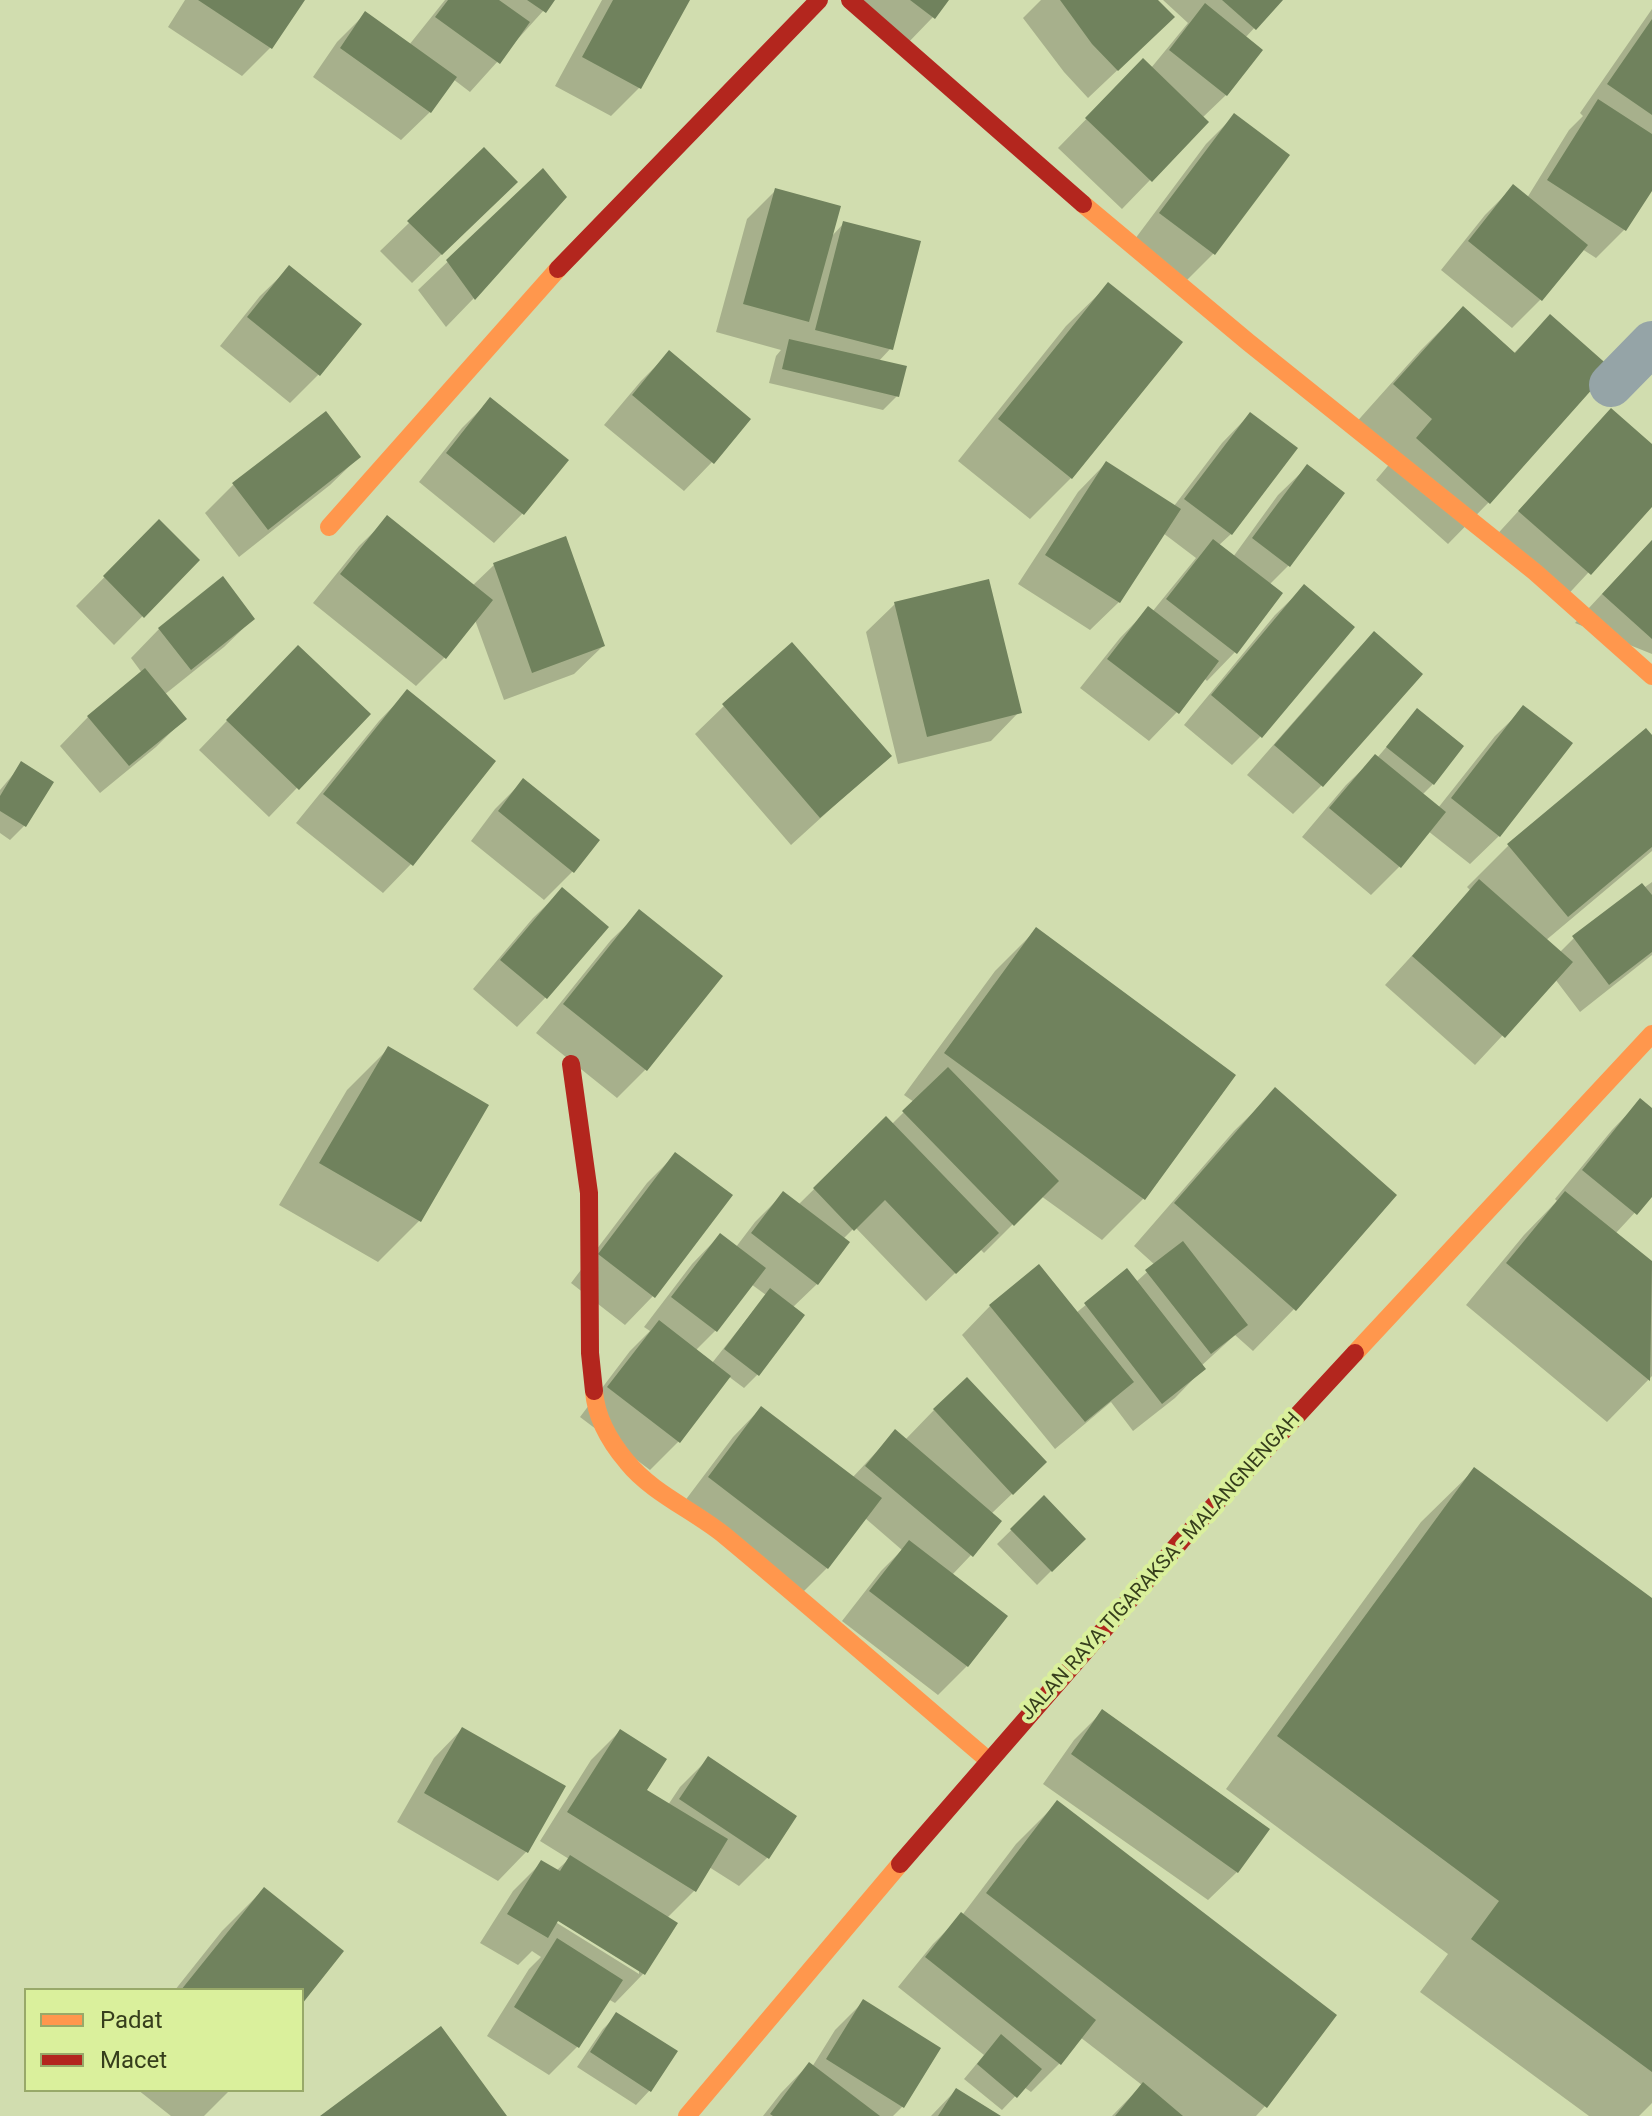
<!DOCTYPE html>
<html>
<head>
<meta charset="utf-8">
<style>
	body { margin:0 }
	#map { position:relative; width:1652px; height:2116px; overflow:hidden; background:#d1ddaf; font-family:Roboto,sans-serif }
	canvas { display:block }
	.legend { position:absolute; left:24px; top:1988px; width:280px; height:104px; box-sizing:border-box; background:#daf09c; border:2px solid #98a969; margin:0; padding:10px 14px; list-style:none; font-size:24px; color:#363e1c }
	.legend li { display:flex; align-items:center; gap:16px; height:40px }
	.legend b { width:40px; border:2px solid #98a969 }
</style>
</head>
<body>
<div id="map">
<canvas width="1652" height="2116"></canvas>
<ul class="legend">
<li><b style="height:10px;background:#ff974d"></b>Padat</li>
<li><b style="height:10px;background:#b3261e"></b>Macet</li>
</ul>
</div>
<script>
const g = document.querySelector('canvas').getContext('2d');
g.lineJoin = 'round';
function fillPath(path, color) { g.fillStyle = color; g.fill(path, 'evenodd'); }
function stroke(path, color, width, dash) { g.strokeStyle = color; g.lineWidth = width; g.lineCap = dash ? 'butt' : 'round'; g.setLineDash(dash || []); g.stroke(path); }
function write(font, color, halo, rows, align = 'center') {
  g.font = font + ' Roboto,sans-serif'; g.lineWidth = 8; g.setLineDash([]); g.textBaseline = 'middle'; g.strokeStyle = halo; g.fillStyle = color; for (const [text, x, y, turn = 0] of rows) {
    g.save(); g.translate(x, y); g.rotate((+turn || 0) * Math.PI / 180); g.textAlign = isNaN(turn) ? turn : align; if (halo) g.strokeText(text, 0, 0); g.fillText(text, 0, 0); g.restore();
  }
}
fillPath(new Path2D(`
	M185,0H300L271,47L242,76L168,27Z
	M445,0H553L470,92L453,79L430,112L401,140L313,77L337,42L366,13L409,45Z
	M602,0H687L639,88L611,116L555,86Z
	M843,0H946L933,17L905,46Z
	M1041,0H1156L1144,45L1088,98L1064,72L1023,18Z
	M1163,0H1280L1245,38L1226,95L1202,118L1206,122L1122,209L1058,148L1143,61L1151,68L1188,23Z
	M1652,9V187L1625,229L1596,258L1582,249L1541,299L1512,328L1441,270L1485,215L1513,187L1527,198L1569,130L1583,116L1580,113Z
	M1234,116L1287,155L1213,254L1185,282L1132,243L1206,144Z
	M543,171L474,298L446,327L418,290Z
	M776,190L831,237L844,223L891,348L878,362L898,395L883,410L769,383L776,356L781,350L716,332L747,219Z
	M486,211L412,283L380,251L409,223Z
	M289,268L319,374L290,403L220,346L260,296Z
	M1108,285L1071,478L1030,519L958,461L1066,326Z
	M1463,308L1513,354L1550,317L1489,502L1448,544L1376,480L1392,461L1353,426L1421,350Z
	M669,353L712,462L684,491L604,425L641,381Z
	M490,400L566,460L522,514L494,543L419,482L462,428Z
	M1611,410L1652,447V504L1561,602L1491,541Z
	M1250,414L1231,534L1218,546L1233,557L1278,495L1307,467L1289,565L1269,585L1235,652L1207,681L1204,678L1177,712L1149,741L1080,688L1120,638L1148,609L1152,612L1196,558L1163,533L1119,602L1090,630L1018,584L1078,492L1106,463L1174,506L1222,443Z
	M359,457L330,485L239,557L205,513L234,484Z
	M388,518L472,586L494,565L603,646L574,674L504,700L475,620L444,658L416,686L313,603L359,546Z
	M159,522L198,560L114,645L76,606Z
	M1652,540V654L1575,623Z
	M1304,587L1260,737L1232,765L1184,725L1275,615Z
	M895,604L1019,712L991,741L898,764L866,632Z
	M253,619L224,647L164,695L184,719L156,747L100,793L60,746L88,717L142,673L131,658L159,629Z
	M1374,633L1420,674L1321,786L1293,814L1247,775L1346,662Z
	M270,676L368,714L269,817L199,750Z
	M407,692L411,864L383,893L296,823L379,721Z
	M724,706L889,756L791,845L695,734Z
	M1524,708L1499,836L1470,864L1428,831L1400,866L1371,895L1302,837L1346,785L1375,757L1377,758L1417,711L1433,784L1422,795L1438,808L1495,736Z
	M1652,738V851L1545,941L1559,953L1574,938L1652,882V955L1580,1012L1555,979L1475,1065L1385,985L1471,891L1467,887L1509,845Z
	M22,764L24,826L10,840L0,833V790Z
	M523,781L573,871L544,900L471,841L495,809Z
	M562,890L606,927L545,998L517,1027L473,989L533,918Z
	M640,912L720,976L645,1070L617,1098L536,1033L611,940Z
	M1036,930L1233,1075L1143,1199L1102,1240L1041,1196L984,1253L980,1249L926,1301L855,1227L843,1239L817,1284L792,1308L758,1374L744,1388L728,1376L678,1442L650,1470L580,1417L630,1351L650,1331L644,1327L692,1264L720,1235L736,1247L755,1222L783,1194L798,1205L885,1119L891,1125L914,1102L904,1095L995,971ZM751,1284L766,1295L712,1363L696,1350L716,1330Z
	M388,1049L419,1221L378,1262L279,1205L347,1090Z
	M1276,1090L1394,1195L1294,1309L1253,1351L1235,1335L1201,1366L1203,1369L1175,1398L1133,1431L1111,1402L1055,1449L962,1335L990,1306L1076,1313L1127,1271L1136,1282L1155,1265L1134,1246L1234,1131Z
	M1640,1101L1652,1111V1194L1615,1234L1652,1264V1376L1607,1422L1466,1305L1524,1235L1557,1201L1555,1199L1612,1130Z
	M676,1154L653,1296L625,1325L571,1283L647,1183Z
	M761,1408L852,1478L895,1432L905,1440L934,1410L1015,1491L991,1514L971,1555L952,1575L967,1666L938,1695L842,1621L881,1571L902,1550L865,1518L827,1568L798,1597L681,1506L733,1437Z
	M1474,1470L1652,1601V2103L1639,2116H1589L1420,1992L1448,1954L1226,1789L1421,1522Z
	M1044,1498L1083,1539L1037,1585L997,1544Z
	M1102,1712L1237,1872L1208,1900L1043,1784L1074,1740Z
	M462,1729L564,1787L526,1852L498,1881L397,1822L434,1758Z
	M620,1731L644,1791L668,1805L680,1787L708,1759L794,1817L767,1858L739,1886L709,1867L694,1891L667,1918L675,1924L643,1974L615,2003L608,1999L577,2047L549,2075L487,2036L529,1969L541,1957L532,1951L518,1965L480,1943L513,1891L542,1862L556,1871L569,1859L540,1841L591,1760ZM551,1914L639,1969V1974L549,1918Z
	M1057,1803L1265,2106L1256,2116H1112L1142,2085L1080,2037L1059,2064L1031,2092L1024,2087L1002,2110L964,2079L984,2055L898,1987L933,1944L963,1914L1016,1844Z
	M264,1889L341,1951L302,2000V1990H175L222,1931Z
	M863,2002L939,2049L902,2107L893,2116H763L781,2093L809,2064L812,2067L835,2030Z
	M617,2015L650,2090L636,2105L577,2067L603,2029Z
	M138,2090H230L204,2116H171Z
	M956,2090L997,2116H931Z`), '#0003');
fillPath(new Path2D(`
	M198,0H305L272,49Z
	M448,0H499L530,22L500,64L435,17Z
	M527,0H555L546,13Z
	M613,0H690L641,89L582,57Z
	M910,0H949L935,19Z
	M1060,0H1158L1175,17L1118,71L1092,44Z
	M1222,0H1283L1256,30Z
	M1205,3L1263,50L1227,96L1169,50Z
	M365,11L457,77L431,113L340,48Z
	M1652,19V115L1607,84Z
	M1143,58L1209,122L1152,182L1085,118Z
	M1598,99L1652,134V191L1626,231L1547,180Z
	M1234,113L1290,155L1215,255L1159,213Z
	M484,147L518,182L442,255L407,221Z
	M543,168L567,197L475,300L446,260Z
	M1513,184L1588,245L1542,301L1468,241Z
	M775,188L841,206L809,322L743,304Z
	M843,221L921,241L893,350L815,330Z
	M289,265L362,324L320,376L247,317Z
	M1108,282L1183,342L1072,479L998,419Z
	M1463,306L1515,353L1550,314L1611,368L1490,504L1416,438L1432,419L1393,384Z
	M789,339L907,366L899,397L782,369Z
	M669,350L751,419L714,464L632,395Z
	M490,397L569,460L524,515L446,453Z
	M1611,408L1652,444V507L1591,575L1518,511Z
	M326,411L361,457L268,530L232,483Z
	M1250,412L1298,448L1232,535L1184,499Z
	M1106,461L1181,509L1120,603L1045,555Z
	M1307,464L1345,493L1290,567L1252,538Z
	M387,515L493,600L446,659L340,574Z
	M159,519L200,560L144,618L103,576Z
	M566,536L605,646L532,673L493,563Z
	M1213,539L1283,593L1237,654L1166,599Z
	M1652,540V639L1602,594Z
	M223,576L255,619L191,670L158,628Z
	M989,579L1022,713L927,737L894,602Z
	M1304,584L1355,627L1262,738L1211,695Z
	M1148,606L1219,661L1179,714L1107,659Z
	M1374,631L1423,674L1323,787L1274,745Z
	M792,642L892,756L820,818L722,704Z
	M298,645L371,714L299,790L226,720Z
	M145,668L187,719L129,766L87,716Z
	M407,689L496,761L413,866L323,794Z
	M1523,705L1573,743L1500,837L1451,798Z
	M1417,708L1464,746L1434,785L1386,747Z
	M1646,728L1652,735V847L1568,917L1507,844Z
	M1375,754L1446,812L1401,868L1329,808Z
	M21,761L54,782L26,827L0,811V796Z
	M523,778L600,840L574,873L498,811Z
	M1479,879L1573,962L1505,1038L1412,956Z
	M1642,883L1652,895V952L1609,985L1572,936Z
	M562,887L609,927L547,999L500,960Z
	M639,909L723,976L647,1071L563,1004Z
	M1036,927L1236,1075L1145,1200L944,1053Z
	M388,1046L489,1105L421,1222L319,1163Z
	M948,1067L1059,1181L1014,1226L902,1111Z
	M1275,1087L1397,1195L1296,1311L1174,1203Z
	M1640,1098L1652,1108V1197L1637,1215L1582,1170Z
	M886,1116L999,1233L956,1274L885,1200L854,1231L813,1188Z
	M675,1152L733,1195L655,1298L598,1254Z
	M783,1191L850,1242L818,1285L751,1233Z
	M1565,1191L1652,1261L1650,1381L1506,1263Z
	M720,1233L766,1268L717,1332L671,1297Z
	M1183,1241L1248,1325L1211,1354L1145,1270Z
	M1039,1264L1134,1382L1085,1422L989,1305Z
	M1127,1268L1206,1369L1162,1404L1084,1303Z
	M770,1288L805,1315L759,1376L724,1349Z
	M659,1320L731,1376L680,1443L607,1387Z
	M967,1377L1047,1462L1013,1495L933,1409Z
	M761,1406L882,1498L828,1569L708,1477Z
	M895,1429L1002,1521L973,1557L865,1466Z
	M1474,1467L1652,1598V2072L1471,1939L1499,1901L1277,1736Z
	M1044,1495L1086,1539L1052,1572L1010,1529Z
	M909,1540L1008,1616L968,1667L869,1591Z
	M1102,1709L1270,1829L1238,1873L1071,1754Z
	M462,1727L566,1786L528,1853L424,1793Z
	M620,1729L667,1759L647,1790L728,1839L696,1892L567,1812Z
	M708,1756L797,1816L769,1859L679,1799Z
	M1057,1800L1337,2015L1267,2108L986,1893Z
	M570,1855L678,1923L645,1975L558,1921L548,1938L507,1914L541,1860L560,1871Z
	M264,1887L344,1951L302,2004V1990H181Z
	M961,1912L1096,2020L1061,2065L925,1957Z
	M557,1938L623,1980L579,2048L514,2007Z
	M863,1999L941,2048L904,2108L826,2059Z
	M616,2012L678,2051L651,2092L590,2052Z
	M441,2026L507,2116H320Z
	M1001,2034L1042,2069L1017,2098L977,2064Z
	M809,2062L880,2116H773L770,2114Z
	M1143,2082L1183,2116H1115Z
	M956,2088L1001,2116H938Z`), '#70825d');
stroke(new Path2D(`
	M1611,385L1652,343`), '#95a4a7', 44);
stroke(new Path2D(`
	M1083,204L1248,342L1535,572L1652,676
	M329,527L558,269
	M1355,1353L1652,1034
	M594,1391C596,1417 610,1442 627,1462C652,1493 693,1510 724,1535C813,1609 900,1685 988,1760
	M687,2116L900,1864`), '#ff974d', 18);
stroke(new Path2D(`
	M850,0L1083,204
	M558,269L819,0
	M571,1064L589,1193L590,1353L594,1391
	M900,1864L1181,1541L1355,1353`), '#b3261e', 18);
write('20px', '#363e1c', '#daf09c', [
	["JALAN RAYA TIGARAKSA - MALANGNENGAH",1161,1567,-48]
]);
</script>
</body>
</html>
